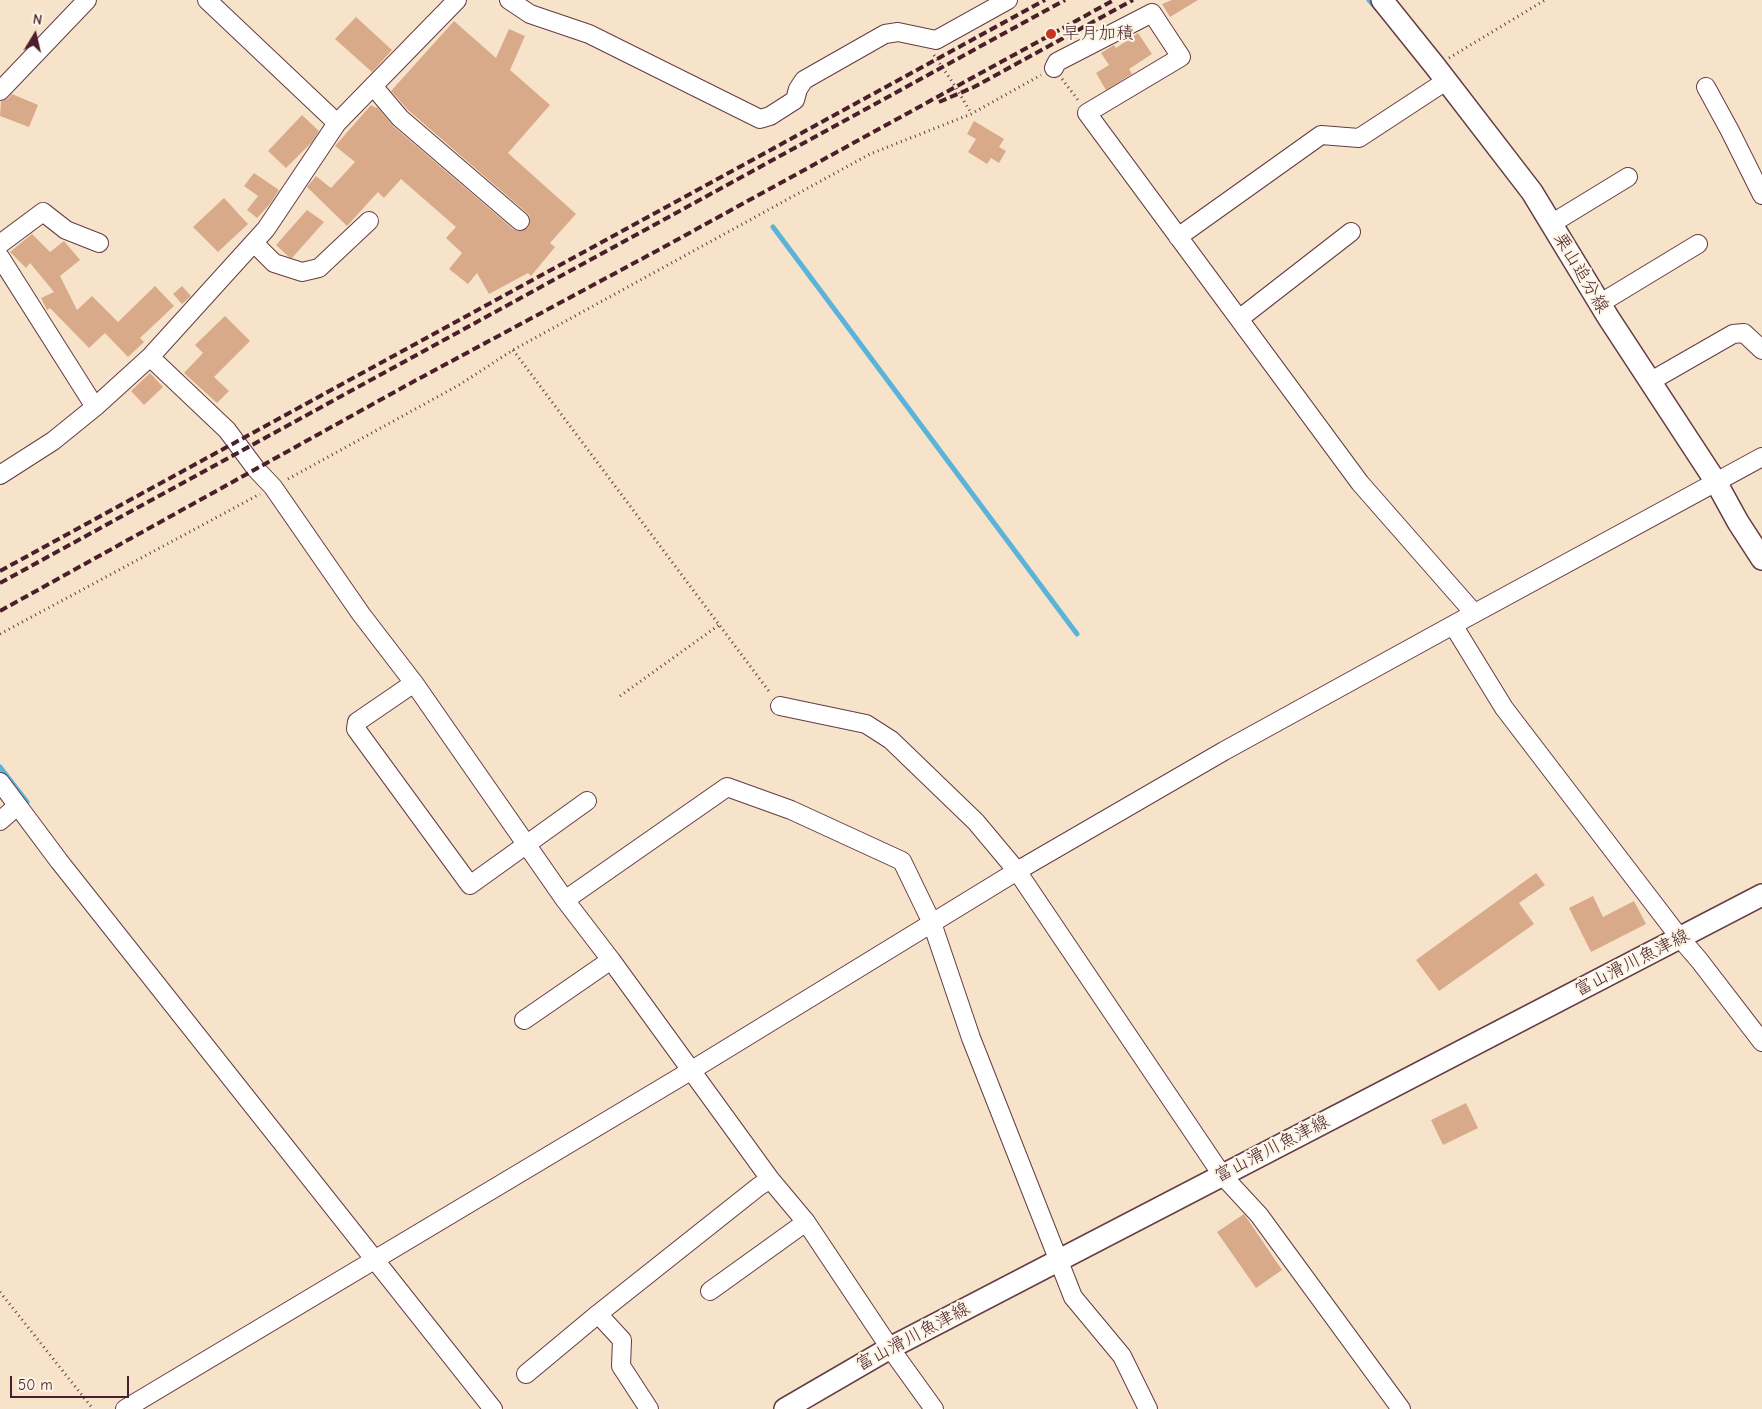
<!DOCTYPE html>
<html>
<head>
<meta charset="utf-8">
<style>
	body { margin:0 }
	#map { position:relative; width:1762px; height:1409px; overflow:hidden; background:#f7e3ca; font-family:"Comic Neue",sans-serif }
	canvas { display:block }
	.north { position:absolute; left:10px; top:10px; width:50px; height:50px; -webkit-text-stroke:4px #fcf5e5; paint-order:stroke; rotate:9deg; font-size:14px; font-weight:700; line-height:20px; text-align:center; color:#4a1f2b }
	.north::after { content:''; display:block; margin:auto; width:18px; height:22px; background:#4a1f2b; clip-path:polygon(50% 0,100% 100%,50% 72%,0 100%) }
	.scale { position:absolute; left:10px; top:1376px; width:119px; height:22px; box-sizing:border-box; border:2px solid #4a1f2b; border-top:0; padding-left:6px; font-size:15px; line-height:18px; white-space:nowrap; color:#4a1f2b; -webkit-text-stroke:4px #fcf5e5; paint-order:stroke }
</style>
</head>
<body>
<div id="map">
<canvas width="1762" height="1409"></canvas>
<div class="north">N</div>
<div class="scale">50 m</div>
</div>
<script>
const g = document.querySelector('canvas').getContext('2d');
g.lineJoin = 'round';
function stroke(path, color, width, dash) { g.strokeStyle = color; g.lineWidth = width; g.lineCap = dash ? 'butt' : 'round'; g.setLineDash(dash || []); g.stroke(path); }
function fillPath(path, color) { g.fillStyle = color; g.fill(path, 'evenodd'); }
function write(font, color, halo, rows, align = 'center') {
  g.font = font + ' "Comic Neue","Klee One",sans-serif'; g.lineWidth = 4.5; g.setLineDash([]); g.textBaseline = 'middle'; g.strokeStyle = halo; g.fillStyle = color; for (const [text, x, y, turn = 0] of rows) {
    g.save(); g.translate(x, y); g.rotate((+turn || 0) * Math.PI / 180); g.textAlign = isNaN(turn) ? turn : align; if (halo) g.strokeText(text, 0, 0); g.fillText(text, 0, 0); g.restore();
  }
}
stroke(new Path2D(`
	M1369,0L1377,9
	M773,227L1077,634
	M0,767L27,802`), '#5cb3d9', 5);
fillPath(new Path2D(`
	M1172,0H1198L1170,17L1162,4Z
	M356,17L392,50L372,72L335,39Z
	M454,21L496,58L509,29L525,36L510,70L550,105L508,153L576,214L550,243L555,247L531,276L528,273L489,294L477,273L468,284L449,269L462,253L446,238L456,227L401,179L384,198L378,192L347,226L307,187L316,176L331,188L355,162L335,146L371,105L376,108L377,107L393,126L513,229L519,231L528,228L530,222V217L527,213L408,110L391,91Z
	M1138,33L1152,54L1129,69L1132,74L1106,90L1096,73L1109,65L1101,53L1114,45L1116,48Z
	M12,94L38,105L29,127L0,116L1,101L7,99Z
	M302,115L319,131L312,142L286,168L268,151Z
	M974,121L1004,139L999,147L1006,151L999,163L991,158L987,164L968,152L976,139L967,134Z
	M254,173L279,190L270,204L257,218L247,210L258,196L244,186Z
	M224,198L248,224L218,252L193,227Z
	M307,210L324,222L292,258L289,257L276,245Z
	M32,234L50,252L64,241L80,260L60,276L77,310L92,296L118,322L155,286L174,306L140,338L144,342L128,357L105,333L89,348L50,308L47,310L41,298L54,292L30,263L26,268L10,252Z
	M182,286L191,296L182,304L173,294Z
	M225,316L250,341L214,377L229,391L217,403L184,373L203,353L195,345Z
	M150,373L163,387L144,405L131,391Z
	M1536,873L1545,885L1519,903L1534,924L1439,991L1416,960Z
	M1593,896L1603,917L1634,901L1646,924L1591,952L1569,908Z
	M1466,1103L1478,1128L1443,1145L1431,1120Z
	M1244,1214L1282,1270L1256,1288L1217,1232Z`), '#d9aa89');
const minor = new Path2D(`
	M207,0L337,123
	M509,0L530,14L589,34L760,119L770,116L795,100L798,89L804,80L885,34L898,32L936,40L1008,0
	M1054,68L1057,62L1152,13L1181,57L1087,113L1360,483L1474,613
	M373,86L400,118L520,221
	M1706,87L1730,131L1762,195
	M0,91L87,0
	M1551,224L1628,177
	M1178,237L1321,135L1359,138L1446,81
	M254,243L274,263L302,272L319,268L369,221
	M0,244L43,212L66,230L99,243
	M0,257L95,407
	M1599,304L1698,244
	M1239,319L1351,232
	M150,357L227,430L256,469L273,487L361,614L414,683L565,900L611,960L770,1179L806,1222L890,1348L934,1409
	M1651,381L1733,334L1744,333L1762,350
	M0,475L53,441L95,407L150,357L266,229L337,123L457,0
	M1453,625L1504,708L1680,938L1699,960L1762,1042
	M414,683L357,722L356,729L470,885L587,801
	M780,706L866,724L891,740L976,822L1017,871L1222,1175L1259,1215L1401,1409
	M0,782L59,861L493,1409
	M0,821L17,806
	M565,900L727,787L791,810L902,861L932,923L971,1038L1073,1297L1122,1356L1148,1409
	M524,1020L611,960
	M710,1291L806,1222
	M598,1314L758,1187L770,1179
	M526,1374L598,1314L622,1340L621,1366L649,1409
	M125,1409L692,1070L1017,871L1224,751L1453,625L1762,457`);
const major = new Path2D(`
	M1382,0L1435,66L1532,192L1608,317L1716,482L1738,522L1762,559
	M785,1409L890,1348L1762,895`);
stroke(minor, '#643c43', 20);
stroke(major, '#643c43', 24);
stroke(new Path2D(`
	M934,55L955,86L971,113
	M1449,58L1545,0
	M1062,79L1078,100
	M513,350L771,694
	M288,479L459,385L513,350L870,154L971,114L1041,75
	M0,634L260,494
	M620,696L719,625
	M0,1292L93,1409`), '#643c43', 3, [1, 4]);
stroke(minor, '#fff', 18);
stroke(major, '#fff', 21);
stroke(new Path2D(`
	M939,102L974,87L1133,0
	M0,571L1045,0
	M0,583L1065,0
	M0,611L409,384L662,248L1114,0`), '#4a1f2b', 4, [8, 4]);
for (const [x, y, r, color] of [
	[1051,34,6,"#c8321e"]
]) { const dot = new Path2D(); dot.arc(x, y, r, 0, 2 * Math.PI); g.fillStyle = color; g.fill(dot); stroke(dot, '#fcf5e5', 2); }
write('18px', '#4a1f2b', '#fcf5e5', [
	["早月加積",1062,34]
], 'left');
write('18px', '#4a1f2b', '#fcf5e5', [
	["栗山追分線",1581,273,59],
	["富山滑川魚津線",1632,963,-27],
	["富山滑川魚津線",1272,1149,-27],
	["富山滑川魚津線",913,1337,-28]
]);
</script>
</body>
</html>
